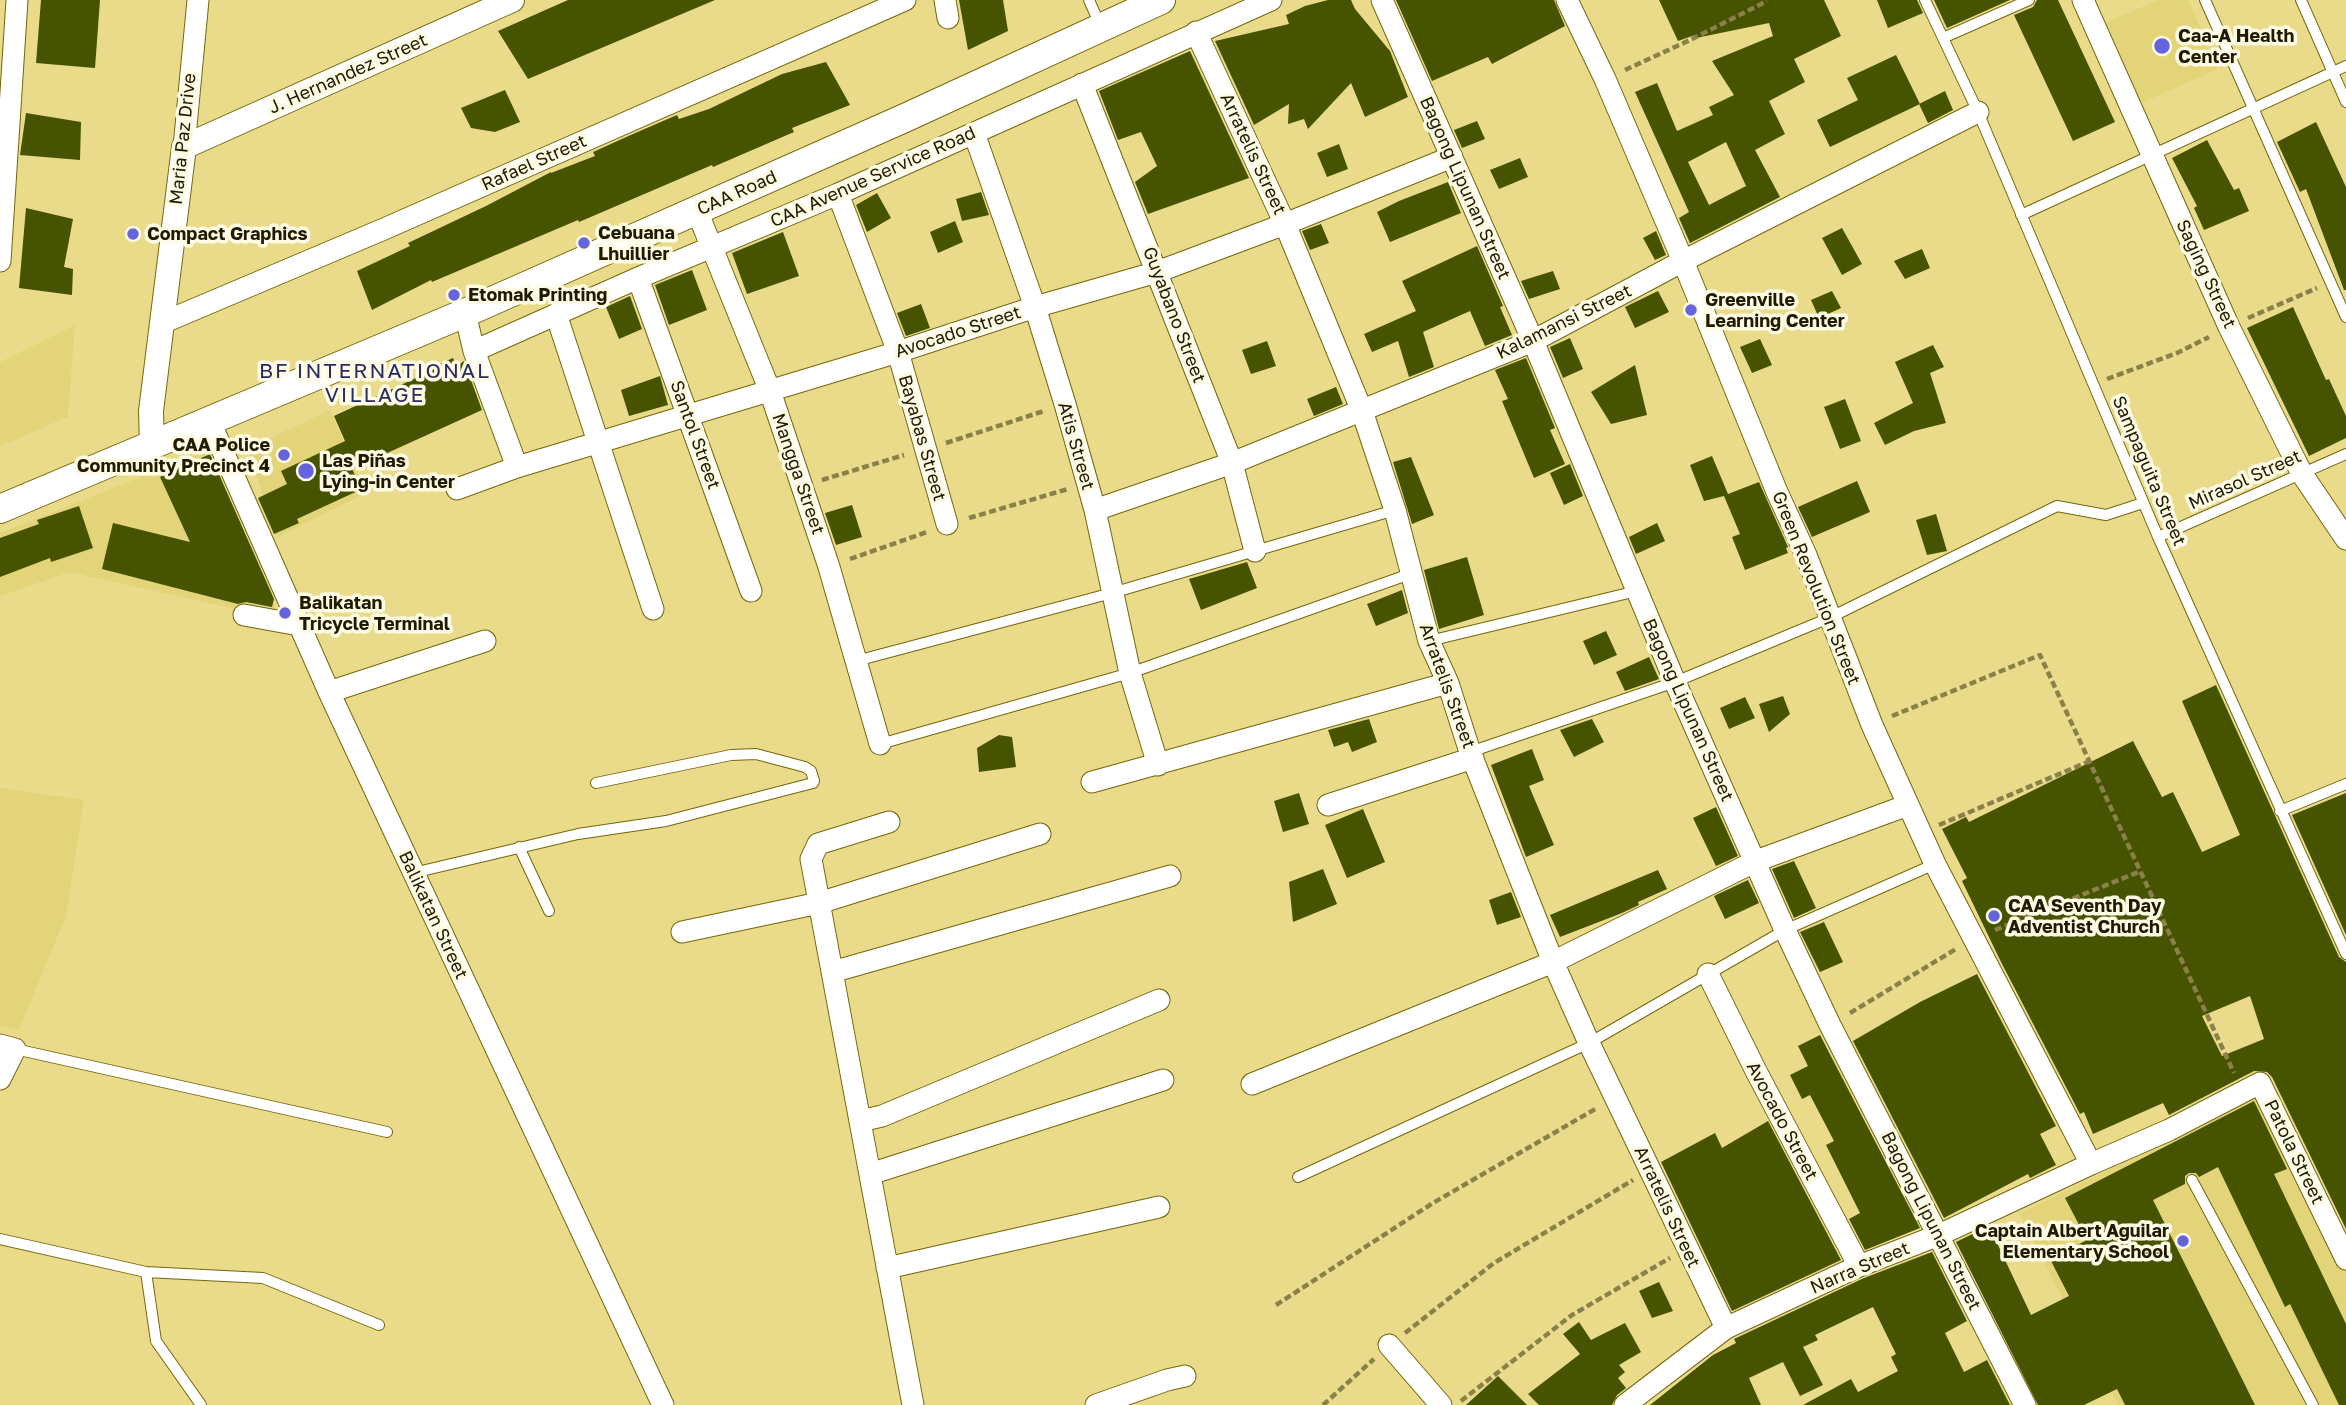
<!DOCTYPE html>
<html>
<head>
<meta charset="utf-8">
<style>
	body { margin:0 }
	canvas { display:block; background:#e9db8a }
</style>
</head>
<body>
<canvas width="2346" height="1405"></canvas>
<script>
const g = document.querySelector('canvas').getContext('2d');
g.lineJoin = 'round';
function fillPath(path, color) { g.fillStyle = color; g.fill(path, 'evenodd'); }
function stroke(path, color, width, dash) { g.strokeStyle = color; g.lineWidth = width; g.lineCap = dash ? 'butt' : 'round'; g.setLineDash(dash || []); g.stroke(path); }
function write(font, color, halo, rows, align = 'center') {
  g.font = font + ' "Golos Text",sans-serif'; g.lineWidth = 7; g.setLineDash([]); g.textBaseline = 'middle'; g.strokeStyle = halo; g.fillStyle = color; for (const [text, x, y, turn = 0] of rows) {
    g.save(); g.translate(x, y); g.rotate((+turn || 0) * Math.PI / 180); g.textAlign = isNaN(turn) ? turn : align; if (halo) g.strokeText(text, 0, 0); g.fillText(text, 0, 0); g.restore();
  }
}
fillPath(new Path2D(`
	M2158,0H2188L2218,69L2141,103L2106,23Z
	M75,325L68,417L0,446V362Z
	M330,410L366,493L278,537L247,449Z
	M204,452L280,619L70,572L0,596V533Z
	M0,788L84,800L66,916L19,1030L0,1026Z
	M2261,1095L2346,1268V1405H2118L2019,1214Z`), '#e3d47a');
fillPath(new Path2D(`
	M41,0H100L95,68L36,63Z
	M568,0H715L528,79L498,31Z
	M959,0H1003L1008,31L968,50Z
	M1328,0H1351L1355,9L1390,51L1408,97L1365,117L1351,83L1308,129L1304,119L1288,124L1289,104L1254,125L1215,41L1289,24L1286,15L1305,6Z
	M1396,0H1554L1565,26L1492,64L1488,57L1432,81Z
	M1659,0H1824L1841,36L1794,59L1805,82L1769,101L1785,134L1755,150L1780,197L1690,243L1679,218L1689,212L1635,92L1657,83L1677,131L1713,115L1709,107L1734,95L1712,61L1773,36L1769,23L1696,38L1695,35L1678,41ZM1726,142L1746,186L1709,205L1688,162Z
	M1877,0H1917L1923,13L1888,28Z
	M1934,0H2010L1947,28Z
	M2037,0H2058L2115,122L2073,141L2014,15L2033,7Z
	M1190,51L1249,178L1148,214L1135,182L1157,166L1141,132L1118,140L1099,91Z
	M1896,55L1920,104L1830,147L1817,120L1858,100L1847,78Z
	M826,62L850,105L792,128L794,132L713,167L712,165L579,222L578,220L432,282L431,280L372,310L357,271L410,246L408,243L486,206L551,172V173L595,156L593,152L633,134L677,115L679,119L709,109L782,74Z
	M505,90L520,122L495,132L471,128L461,108Z
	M1945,91L1953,110L1928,123L1919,104Z
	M26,113L81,122L80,160L20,155Z
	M1477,121L1485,139L1462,148L1454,130Z
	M2316,122L2346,187V290H2344L2306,189L2300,192L2277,142Z
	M2207,140L2234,190L2239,188L2249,211L2204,230L2194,208L2197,206L2172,158Z
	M1339,144L1348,169L1327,177L1317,153Z
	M1520,158L1528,177L1499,189L1490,170Z
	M1448,182L1461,213L1390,242L1377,212L1399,201Z
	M981,192L989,215L962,221L956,199Z
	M877,193L891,218L867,232L856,205Z
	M26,208L73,219L64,267L73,269L72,295L19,288Z
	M955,221L963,242L938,253L930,232Z
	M1321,224L1329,243L1310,250L1302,231Z
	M1842,228L1862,264L1842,275L1822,238Z
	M1656,231L1666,255L1655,260L1643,238Z
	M783,232L799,276L747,294L732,253Z
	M1477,246L1503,306L1500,307L1512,335L1485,346L1470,311L1423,332L1434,367L1409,377L1398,341L1372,352L1364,334L1416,311L1402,281Z
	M1922,249L1930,268L1905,279L1894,261Z
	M692,270L707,310L669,325L655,285Z
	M1553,271L1560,289L1529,299L1521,281Z
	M1658,291L1669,312L1635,328L1625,307Z
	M1832,291L1841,308L1819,318L1811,300Z
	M630,296L642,329L619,339L606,307Z
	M921,304L930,328L906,336L897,313Z
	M2293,307L2326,380L2329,379L2346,416V438L2309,456L2247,328Z
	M1570,338L1583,369L1563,378L1550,347Z
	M1760,339L1772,365L1752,373L1740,347Z
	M1267,341L1276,366L1251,374L1242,350Z
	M1933,345L1944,367L1930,373L1946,423L1914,431L1885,445L1874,423L1913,403L1895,362Z
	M453,358L457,366L464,361L482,410L352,469L362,489L297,519L299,523L274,534L258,498L287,484L281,471L345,441L334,416L433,370L432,367Z
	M1526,358L1555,428L1550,430L1565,464L1534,478L1502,401L1508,399L1495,370Z
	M1635,365L1647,415L1611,424L1591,392Z
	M660,376L668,405L629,416L621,390Z
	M1336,387L1343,404L1314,416L1307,399Z
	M1845,399L1861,441L1840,449L1824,407Z
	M210,454L274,599L272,607L246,602L238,604L102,569L113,523L190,542L160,477Z
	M1712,456L1728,494L1759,482L1788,547L1786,548L1788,553L1745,570L1732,537L1740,534L1724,496L1704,501L1690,465Z
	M1411,457L1434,515L1412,524L1393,462Z
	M1570,464L1583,496L1564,505L1550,473Z
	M1857,481L1870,512L1812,537L1798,507Z
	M852,505L862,537L836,545L825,513Z
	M79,506L93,548L51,562L50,558L0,577V538L39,524L37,520Z
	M1936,514L1947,551L1927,555L1916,520Z
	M1657,523L1665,541L1636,554L1629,537Z
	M1467,557L1484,615L1439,629L1424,570Z
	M1247,562L1257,588L1201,610L1189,579Z
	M1402,590L1408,613L1376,626L1367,604Z
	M1606,631L1617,655L1594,665L1583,641Z
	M1649,657L1659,679L1625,691L1616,672Z
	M2216,685L2339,957L2346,962V1229L2272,1077L2267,1072L2254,1071L2169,1115L2163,1103L2093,1134L2084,1112L2080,1114L2001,962L1962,881L1967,878L1942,829L1966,817L1969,822L2133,741L2162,797L2173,792L2202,852L2240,835L2182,701ZM2250,996L2264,1039L2222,1056L2202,1016Z
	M1783,696L1790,714L1769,732L1759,704Z
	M1745,697L1755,718L1729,729L1720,708Z
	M1369,719L1377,742L1352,752L1348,742L1334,747L1328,730Z
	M1592,719L1604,742L1574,757L1560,730Z
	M999,735L1012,737L1016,767L979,772L977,748Z
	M1532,749L1544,780L1529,786L1554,845L1526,857L1491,765Z
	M1299,793L1309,824L1283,832L1274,801Z
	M2346,793V935L2292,815Z
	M1716,807L1738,856L1716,866L1693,818Z
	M1363,809L1385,862L1347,878L1325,825Z
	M1794,861L1816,908L1794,918L1772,869Z
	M1323,869L1337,904L1293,922L1289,882Z
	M1658,870L1667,889L1638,902L1639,905L1622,913L1560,937L1550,915Z
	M1748,880L1759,903L1725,919L1714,896Z
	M1511,892L1521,917L1497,925L1489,900Z
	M1824,922L1843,962L1820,972L1800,932Z
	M1977,974L2056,1126L2040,1134L2056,1165L2030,1178L2028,1174L1944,1218L1853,1041L1920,1002Z
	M1820,1035L1920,1228L1865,1250L1849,1219L1860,1213L1826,1145L1834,1141L1810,1095L1802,1099L1790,1075L1808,1066L1798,1046Z
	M2254,1101L2287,1169L2274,1174L2346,1324V1405H2339L2290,1304L2285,1307L2218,1167L2199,1177L2196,1173H2189L2185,1176V1184L2153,1200L2255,1405H2125L2117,1389L2084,1405H2038L1956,1242L1989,1226L2031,1315L2069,1296L2050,1259L2087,1240L2065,1198Z
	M1768,1121L1841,1260L1732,1311L1661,1162L1715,1133L1722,1148Z
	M1932,1252L1967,1321L1945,1333L1964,1372L1987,1360L2010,1405H1803L1851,1379L1858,1392L1898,1371L1891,1357L1896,1354L1873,1307L1815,1335L1818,1340L1803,1347L1823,1385L1800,1396L1783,1362L1749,1378L1761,1405H1650L1713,1355L1736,1343L1734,1339L1864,1278Z
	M1659,1282L1673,1311L1652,1318L1639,1291Z
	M1579,1322L1591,1340L1625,1323L1641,1352L1619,1365L1625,1372L1618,1378L1626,1388L1617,1395L1612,1405H1539L1528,1394L1580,1354L1563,1334Z
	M1498,1376L1527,1405H1466Z`), '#465300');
const service = new Path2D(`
	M1089,0L1101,27
	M1925,0L1978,112L2158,537L2346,954
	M2205,0L2346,317
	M2301,0L2346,102
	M1943,38L2029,0
	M2021,215L2346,66
	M2158,537L2346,454
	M1429,641L1637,591
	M856,661L1112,593L1395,510
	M880,744L1130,673L1410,574
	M1470,752L1675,682L1829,618L2057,506L2106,515L2143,503
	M2280,811L2346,784
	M519,847L549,911
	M413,873L578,834L666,821L813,783L814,781L811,771L805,767L756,754L731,755L596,783
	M15,1049L387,1132
	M1298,1177L1589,1043L1785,930L1935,864
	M2192,1180L2313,1405
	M0,1239L146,1272L263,1278L379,1325
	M146,1272L156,1341L201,1405`);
const minor = new Path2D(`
	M945,0L948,18
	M1382,0L1533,341L1675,682L1785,930L1830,1025L2025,1405
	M1567,0L1605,79L1683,261L1777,492L1806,555L1872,725L1935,864L2091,1164
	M2083,0L2229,327L2302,474L2346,539
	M1196,32L1285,224L1362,411L1395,510L1429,641L1448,683L1470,752L1553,962L1589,1043L1726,1328
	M1082,84L1232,463L1255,551
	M974,133L1035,307L1065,404L1095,510L1130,673L1158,765
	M184,147L198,0
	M838,194L898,352L947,524
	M697,211L770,391L829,567L880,744
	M0,261L17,0
	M638,278L751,591
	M465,313L474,351L517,467
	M556,314L653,609
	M162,323L384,229L905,0
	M474,351L638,278L838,194L1271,0
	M210,422L329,692L663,1405
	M457,489L517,467L898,352L1035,307L1157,272L1285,224L1452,157
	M1095,510L1232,463L1533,341L1683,261L1978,112
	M244,615L299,625
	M329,692L485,641
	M1092,782L1448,683
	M1328,805L1473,758
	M889,822L818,844L811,859L913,1405
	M682,932L819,903L1040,834
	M832,972L1170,876
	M1708,974L1756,1071L1859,1266
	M0,1045L15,1049L0,1079
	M1252,1084L1553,962L1756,861L1908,805
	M860,1121L882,1116L1159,1000
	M870,1174L1163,1080
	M887,1268L1159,1207
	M1389,1345L1441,1405
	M1096,1405L1167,1380L1185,1376
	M1625,1405L1726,1328L1859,1266L1939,1235L2091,1164L2169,1130L2260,1083L2346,1259`);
const tertiary = new Path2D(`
	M152,445L151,411L184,147L512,0`);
const secondary = new Path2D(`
	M0,509L465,313L907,117L1161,0`);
stroke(service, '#74670b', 12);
stroke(minor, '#74670b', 23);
stroke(tertiary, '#74670b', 26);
stroke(secondary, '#74670b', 30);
stroke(new Path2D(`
	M1625,70L1690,40L1767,1
	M2248,318L2317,288
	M2107,379L2177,353L2209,337
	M946,443L1044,411
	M822,480L904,455
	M969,518L1068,489
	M850,559L927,532
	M1892,716L2040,655L2234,1073
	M1939,825L2090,761
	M1995,930L2141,871
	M1850,1013L1956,949
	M1276,1305L1433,1203L1597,1108
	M1405,1333L1494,1263L1633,1180
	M1461,1401L1572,1315L1670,1258
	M1323,1405L1374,1359`), '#8a8049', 4.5, [7, 3.5]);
stroke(service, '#fff', 10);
stroke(minor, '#fff', 21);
stroke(tertiary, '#fff', 24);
stroke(secondary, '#fff', 28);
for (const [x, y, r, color] of [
	[2162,46,9,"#6664dd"],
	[133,234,7,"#6664dd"],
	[584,243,7,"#6664dd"],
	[454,295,7,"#6664dd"],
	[1691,310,7,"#6664dd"],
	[284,455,7,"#6664dd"],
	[306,471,9,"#6664dd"],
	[285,613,7,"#6664dd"],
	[1994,916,7,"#6664dd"],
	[2183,1241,7,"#6664dd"]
]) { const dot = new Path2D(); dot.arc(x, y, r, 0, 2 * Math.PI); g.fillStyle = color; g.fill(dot); stroke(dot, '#fefbe4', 2.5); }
write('bold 18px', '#201a00', '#fefbe4', [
	["Caa-A Health",2178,36],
	["Center",2178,57],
	["Cebuana",598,233],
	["Lhuillier",598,254],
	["Compact Graphics",147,234],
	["Etomak Printing",468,295],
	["Greenville",1705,300],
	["Learning Center",1705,321],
	["CAA Police",270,445,"right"],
	["Community Precinct 4",270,466,"right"],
	["Las Piñas",322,461],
	["Lying-in Center",322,482],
	["Balikatan",299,603],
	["Tricycle Terminal",299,624],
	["CAA Seventh Day",2008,906],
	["Adventist Church",2008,927],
	["Captain Albert Aguilar",2169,1231,"right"],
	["Elementary School",2169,1252,"right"]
], 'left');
write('18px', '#201a00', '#fefbe4', [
	["J. Hernandez Street",348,74,-24],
	["Maria Paz Drive",183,139,-84],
	["Arratelis Street",1253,154,65],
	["Rafael Street",534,163,-24],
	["CAA Avenue Service Road",873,177,-24],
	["Bagong Lipunan Street",1465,188,66],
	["CAA Road",737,193,-24],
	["Saging Street",2206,274,65],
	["Guyabano Street",1174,315,69],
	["Kalamansi Street",1564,322,-26],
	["Avocado Street",958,332,-18],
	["Santol Street",695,435,70],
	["Bayabas Street",922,438,74],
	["Atis Street",1076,446,74],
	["Sampaguita Street",2149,471,67],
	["Mangga Street",798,474,71],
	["Mirasol Street",2245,480,-24],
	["Green Revolution Street",1816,588,68],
	["Arratelis Street",1447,686,70],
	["Bagong Lipunan Street",1688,710,66],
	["Balikatan Street",433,915,65],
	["Avocado Street",1782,1121,62],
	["Patola Street",2294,1152,64],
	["Arratelis Street",1667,1207,65],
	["Bagong Lipunan Street",1931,1221,63],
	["Narra Street",1860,1268,-23]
]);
g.letterSpacing = '2px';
write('21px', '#2a2963', '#fefbe4', [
	["BF INTERNATIONAL",375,371],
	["VILLAGE",375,395]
]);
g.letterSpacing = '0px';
</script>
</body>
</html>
